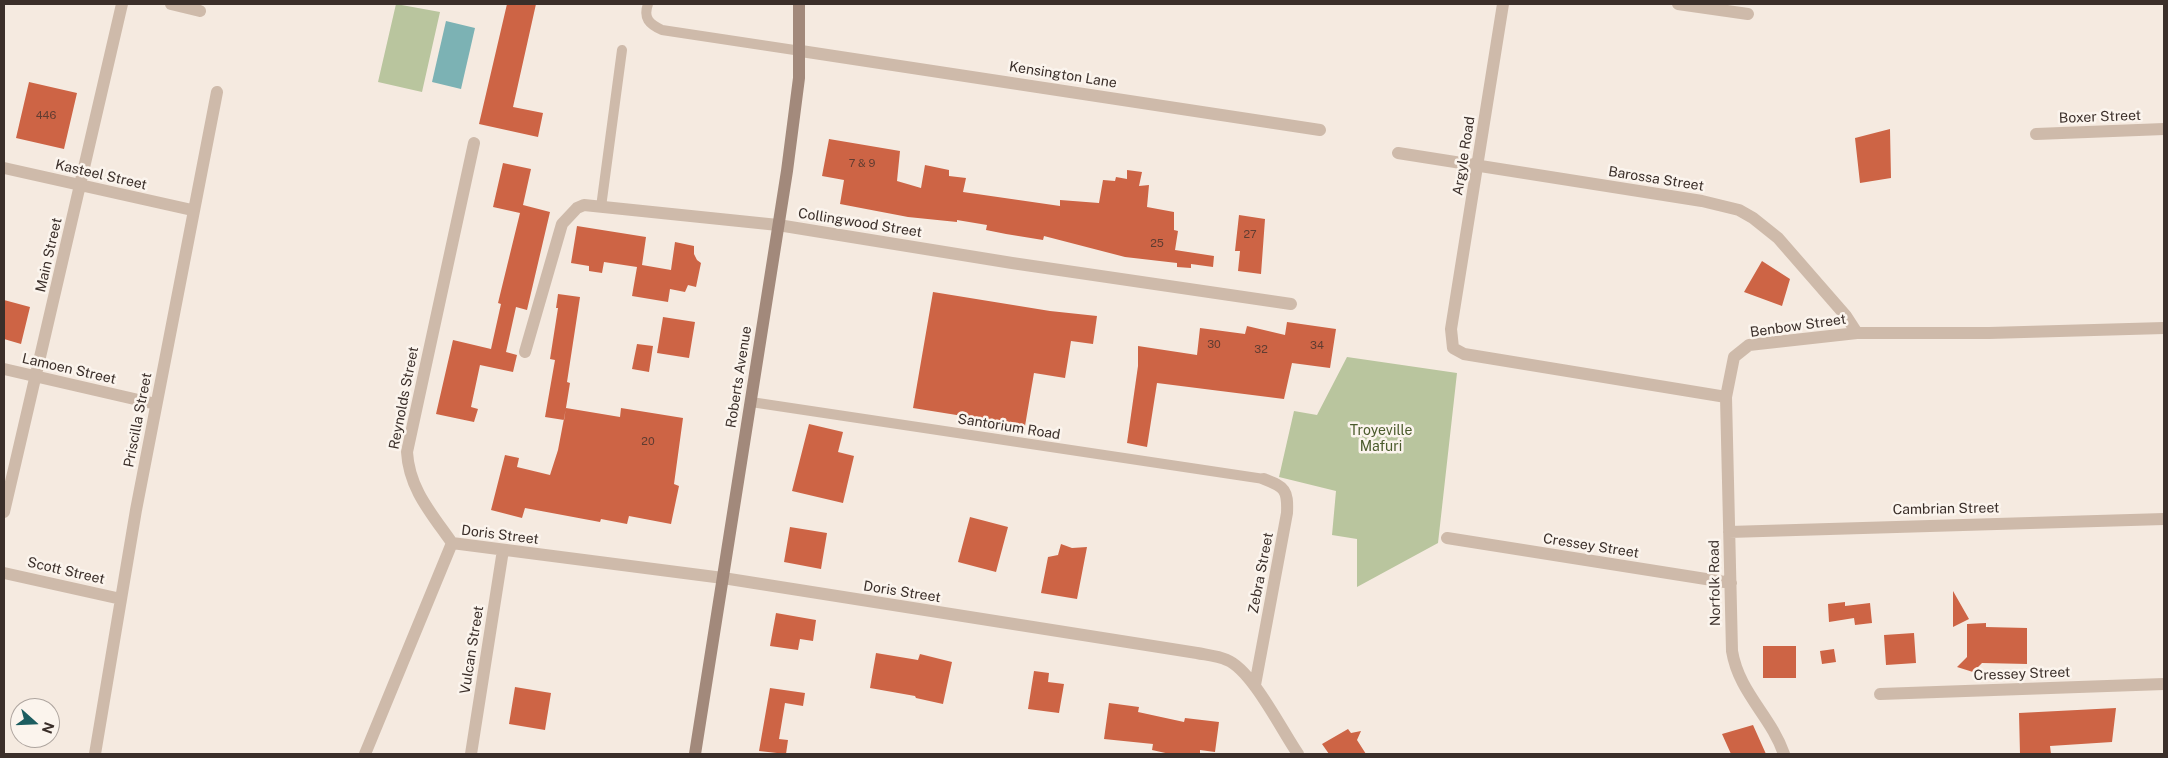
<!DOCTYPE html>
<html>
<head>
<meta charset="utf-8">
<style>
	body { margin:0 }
	#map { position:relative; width:2168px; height:758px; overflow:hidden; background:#f5eae0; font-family:"Public Sans",sans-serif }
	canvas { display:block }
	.frame { position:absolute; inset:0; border:5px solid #3b2f2a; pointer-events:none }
	.north { position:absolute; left:10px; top:698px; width:50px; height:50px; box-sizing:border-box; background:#fbf4ed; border:1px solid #aea59f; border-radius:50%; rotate:110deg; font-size:14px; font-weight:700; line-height:20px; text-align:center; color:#3b2f2a }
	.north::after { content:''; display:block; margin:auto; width:18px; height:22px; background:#1c5d60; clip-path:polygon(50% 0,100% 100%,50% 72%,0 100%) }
</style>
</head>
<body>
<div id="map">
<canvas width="2168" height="758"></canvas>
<div class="frame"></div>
<div class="north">N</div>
</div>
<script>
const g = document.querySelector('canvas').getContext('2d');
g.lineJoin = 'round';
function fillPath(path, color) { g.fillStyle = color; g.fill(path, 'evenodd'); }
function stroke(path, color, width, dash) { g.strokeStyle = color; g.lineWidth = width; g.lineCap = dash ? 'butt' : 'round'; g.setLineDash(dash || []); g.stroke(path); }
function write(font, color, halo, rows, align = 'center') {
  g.font = font + ' "Public Sans",sans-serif'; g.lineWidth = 5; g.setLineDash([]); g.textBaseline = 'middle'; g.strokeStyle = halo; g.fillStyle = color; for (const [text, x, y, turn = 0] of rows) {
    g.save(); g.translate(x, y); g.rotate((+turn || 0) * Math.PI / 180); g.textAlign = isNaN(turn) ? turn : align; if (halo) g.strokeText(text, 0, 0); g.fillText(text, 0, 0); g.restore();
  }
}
fillPath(new Path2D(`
	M396,4L440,12L422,92L378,82Z
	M1347,357L1457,373L1438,543L1357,587V539L1332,535L1336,491L1279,477L1294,411L1317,415Z`), '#b9c59e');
fillPath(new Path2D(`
	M446,21L475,28L461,89L432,82Z`), '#7cb2b4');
fillPath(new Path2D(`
	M507,4H536L513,107L543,113L538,137L479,124Z
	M29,82L77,93L64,149L16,138Z
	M1890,129L1891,178L1860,183L1855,138Z
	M829,139L900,151L897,181L921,188L925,165L949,170V176L966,178L963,192L1060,206V200L1099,203L1103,180L1115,181L1116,177L1127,179V170L1142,172L1139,186L1149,185L1147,207L1174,212V230L1178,231L1175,250L1214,256L1213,267L1191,264V268L1177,267V263L1125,257L1044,236L1043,240L1006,234L986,230L987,225L957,220V222L908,217L840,204L844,180L822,176Z
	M503,163L531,169L523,205L550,212L527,310L516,307L506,352L517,355L513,372L480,365L471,407L478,409L474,422L436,414L453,340L491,349L501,304L498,303L520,213L493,207Z
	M1239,215L1265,219L1261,274L1238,271L1240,251H1235Z
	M577,226L646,237L642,265L671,270L675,242L694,246V254L697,260L701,263L696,287L688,285L685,292L670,289L668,302L632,296L637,267L604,262L602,273L589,271V266L571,263Z
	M1762,261L1790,279L1782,306L1744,292Z
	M933,292L1050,311L1097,316L1093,344L1071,341L1065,378L1034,373L1025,426L913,408Z
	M558,294L580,297L567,382L570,383L564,420L545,417L555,360L550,359L558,308H556Z
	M4,300L30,307L21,344L4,339Z
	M663,317L695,322L689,358L657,353Z
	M1287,322L1336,329L1330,368L1292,363L1284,399L1157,383L1147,447L1127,443L1138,366V346L1197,355L1200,328L1245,334L1247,326L1285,335Z
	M637,344L653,346L649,372L632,369Z
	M566,408L620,417L621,408L683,418L674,484L679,486L671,524L629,516L627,524L601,519L600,522L525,508L522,518L491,510L505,455L519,458L517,467L550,475L558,450Z
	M809,424L843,432L838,452L854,456L843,503L792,491Z
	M970,517L1008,527L996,572L958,562Z
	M790,527L827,533L821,569L784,562Z
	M1061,544L1072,548L1087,547L1077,599L1041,593L1048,557L1058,555Z
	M1953,591L1969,619L1953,627Z
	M1845,602V606L1870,603L1872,623L1855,625L1854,618L1829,622L1828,604Z
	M776,613L816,620L813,641L800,639L798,650L770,646Z
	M1986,623V627L2027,628V664L1982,663L1973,672L1957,667L1967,657V624Z
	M1914,633L1916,663L1886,665L1884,635Z
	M1763,646H1796V678H1763Z
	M1834,649L1836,662L1822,664L1820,651Z
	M876,653L918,660L920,654L952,662L943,704L916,698L915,696L870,688Z
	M1034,671L1049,673L1048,682L1064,684L1059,713L1028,709Z
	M515,687L551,693L545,730L509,724Z
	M770,688L805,693L803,706L785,703L779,739L788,740L786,754L759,751Z
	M1109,703L1139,707L1138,712L1184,722L1185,718L1219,722L1215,752L1200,750V754H1170L1152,750L1153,744L1104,739Z
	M2116,708L2112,742L2050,746L2051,754H2020L2019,713Z
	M1753,725L1766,754H1731L1722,734Z
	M1348,729L1351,733L1361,731L1357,740L1366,754H1329L1322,744Z`), '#cd6445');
stroke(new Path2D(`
	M648,4C643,18 649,24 662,30L801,51
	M601,207L622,50
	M751,402L1264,479`), '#cebaaa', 10);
stroke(new Path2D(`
	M171,4L200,11
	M1503,4L1451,329L1453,348L1464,354L1726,397
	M1678,4L1748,14
	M801,51L1320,130
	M2036,134L2164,129
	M1398,153L1702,201L1739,210L1753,218L1778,238L1846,316L1857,333
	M4,168L192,210
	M525,352L562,224L577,208L584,205L778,225L1012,263L1291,304
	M4,369L156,404
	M4,512L122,4
	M1729,532L2164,519
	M1447,538L1731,583
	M452,543L723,578L1197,653C1207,655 1218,656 1227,660C1252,670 1282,731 1298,754
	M4,573L121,599
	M1255,685L1287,513C1288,490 1285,487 1264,479
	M1880,694L2164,684
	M95,754L136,510L217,92
	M365,754L452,543C432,514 409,489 407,452L474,143
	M471,754L503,550
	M1784,754C1771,716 1739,693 1732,651L1726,397L1734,357L1749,345L1857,333H1989L2164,328`), '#cebaaa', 12);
stroke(new Path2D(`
	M695,754L787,171L799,78V4`), '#a2897b', 12);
write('11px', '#603c31', null, [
	["446",46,116],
	["7 & 9",862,164],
	["27",1250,235],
	["25",1157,244],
	["30",1214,345],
	["34",1317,346],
	["32",1261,350],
	["20",648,442]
]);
write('14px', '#3b2f2a', '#fbf4ed', [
	["Kensington Lane",1063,75,9],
	["Boxer Street",2100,117,-2],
	["Argyle Road",1464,156,-81],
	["Kasteel Street",101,175,13],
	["Barossa Street",1656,179,9],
	["Collingwood Street",860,223,9],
	["Main Street",49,255,-77],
	["Benbow Street",1798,326,-8],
	["Lamoen Street",69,369,13],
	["Roberts Avenue",739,377,-81],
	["Reynolds Street",404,398,-79],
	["Priscilla Street",138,420,-79],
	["Santorium Road",1009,427,9],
	["Cambrian Street",1946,509,-1],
	["Doris Street",500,535,7],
	["Cressey Street",1591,546,9],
	["Scott Street",66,571,13],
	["Zebra Street",1261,573,-79],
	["Norfolk Road",1715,583,-91],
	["Doris Street",902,592,9],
	["Vulcan Street",472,650,-81],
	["Cressey Street",2022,674,-2]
]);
write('14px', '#4b5b2c', '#fbf4ed', [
	["Troyeville",1381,431],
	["Mafuri",1381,447]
]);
</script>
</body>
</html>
